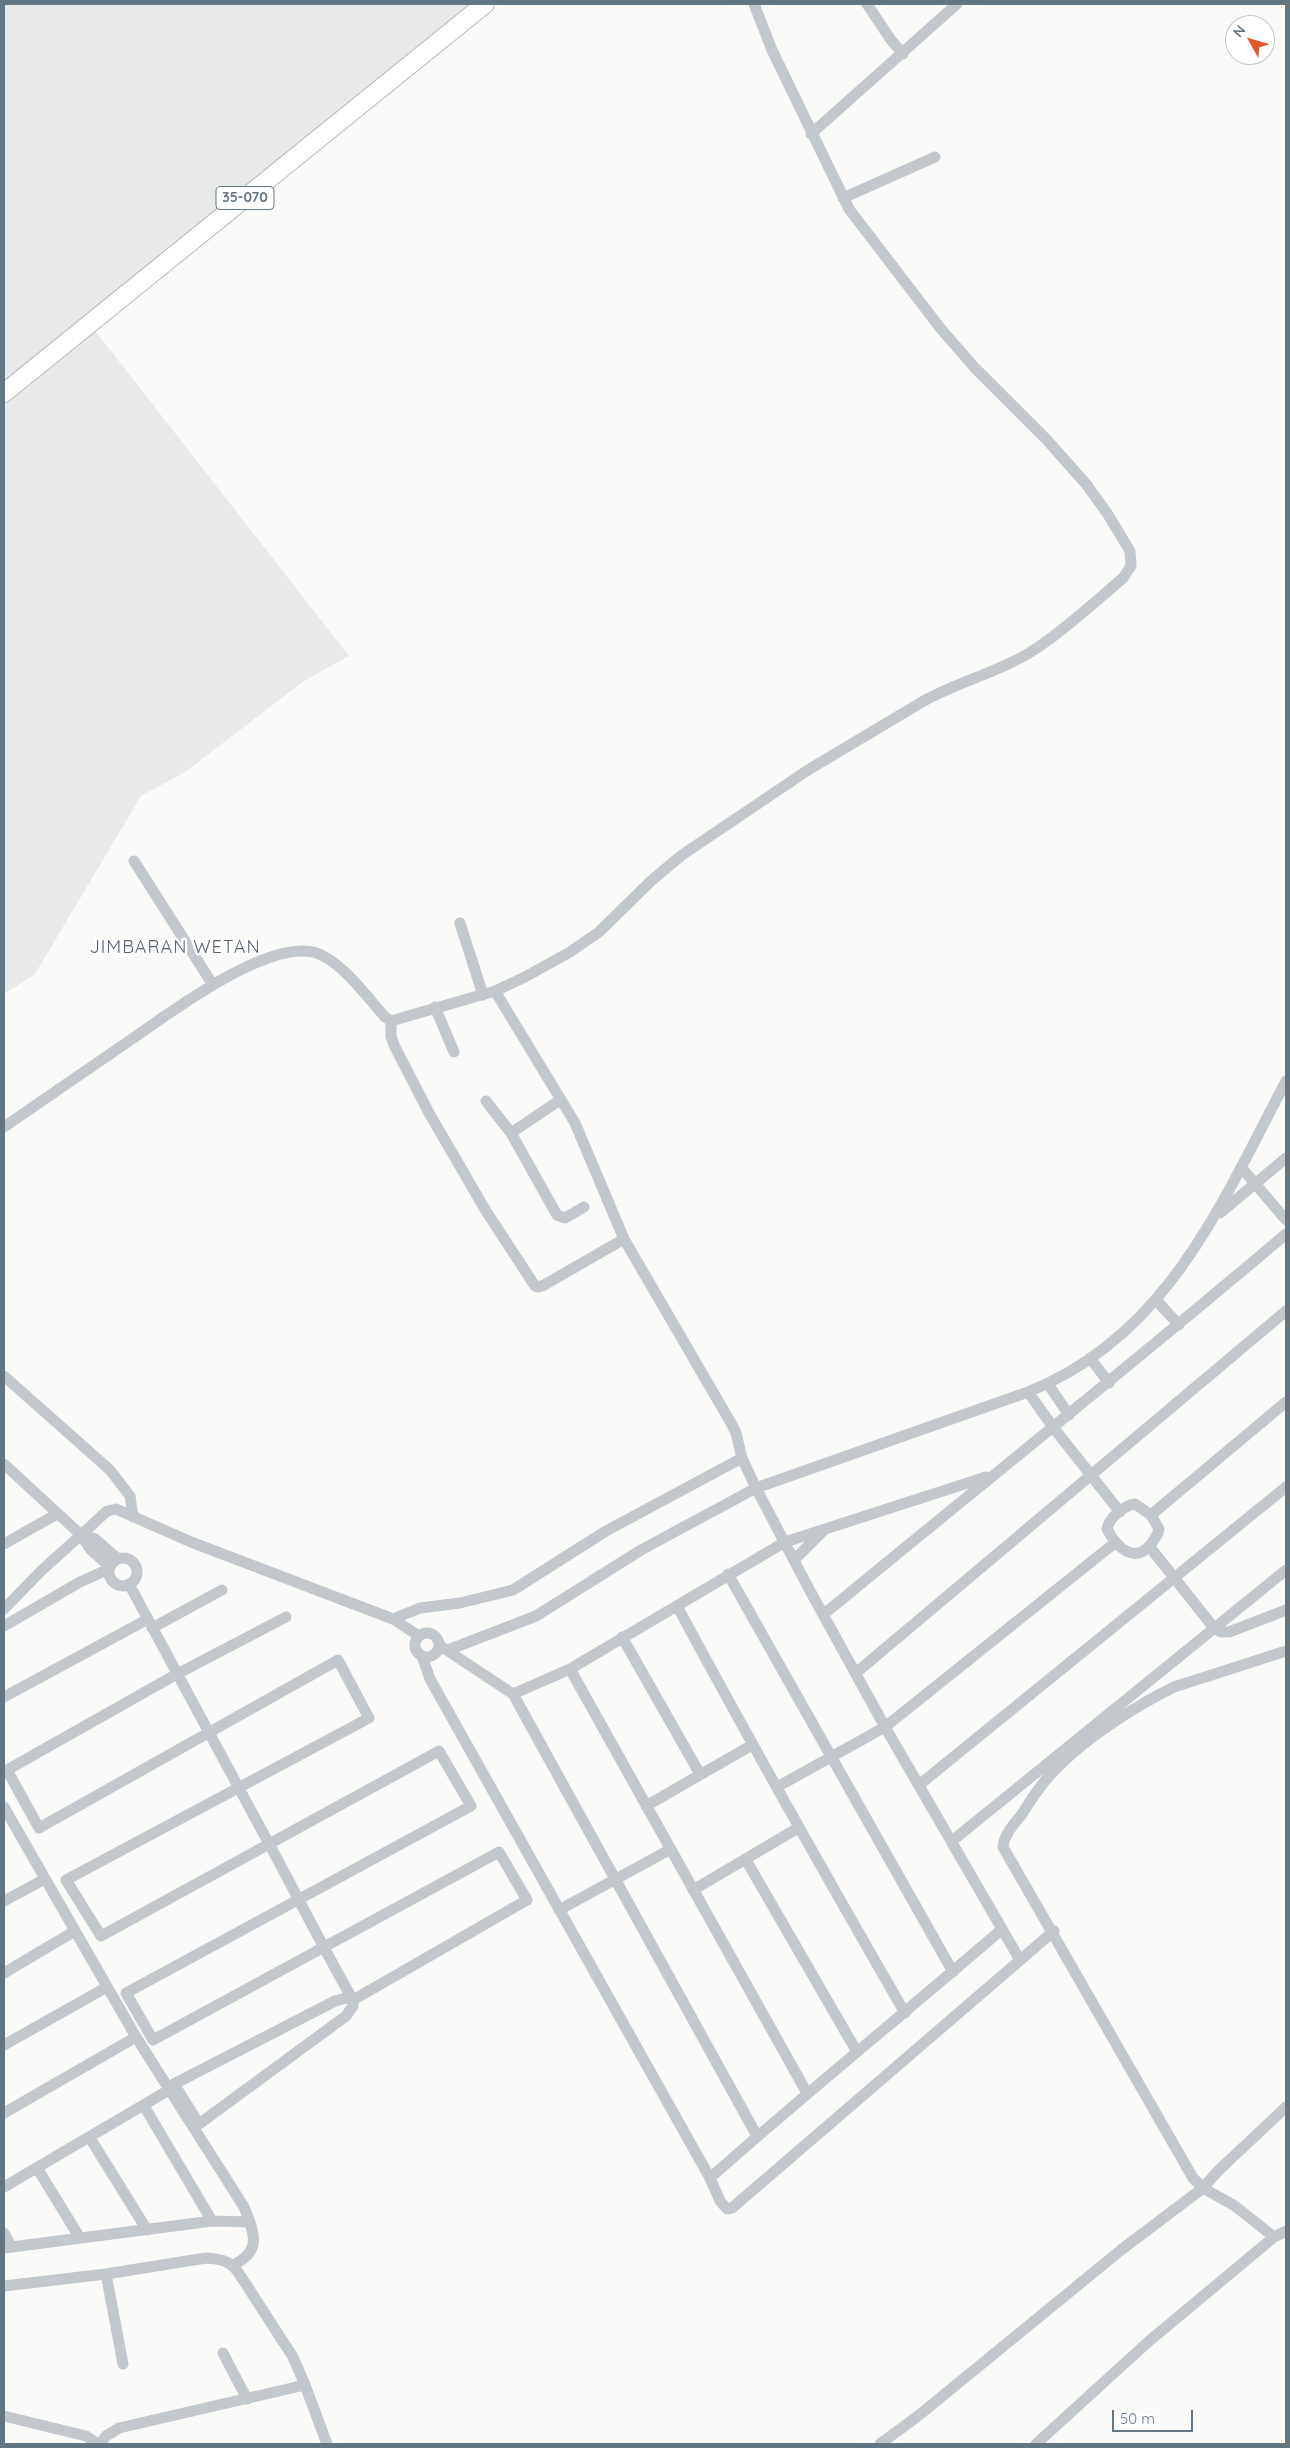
<!DOCTYPE html>
<html>
<head>
<meta charset="utf-8">
<style>
	body { margin:0 }
	#map { position:relative; width:1290px; height:2448px; overflow:hidden; background:#fafaf8; font-family:Quicksand,sans-serif }
	canvas { display:block }
	.frame { position:absolute; inset:0; border:5px solid #657683; pointer-events:none }
	.north { position:absolute; left:1225px; top:15px; width:50px; height:50px; box-sizing:border-box; background:#fff; border:1px solid #c1c8cd; border-radius:50%; rotate:309deg; font-size:14px; font-weight:700; line-height:20px; text-align:center; color:#657683 }
	.north::after { content:''; display:block; margin:auto; width:18px; height:22px; background:#e4572e; clip-path:polygon(50% 0,100% 100%,50% 72%,0 100%) }
	.scale { position:absolute; left:1112px; top:2410px; width:81px; height:22px; box-sizing:border-box; border:2px solid #657683; border-top:0; padding-left:6px; font-size:15px; line-height:18px; white-space:nowrap; color:#657683; -webkit-text-stroke:4px #fff; paint-order:stroke }
</style>
</head>
<body>
<div id="map">
<canvas width="1290" height="2448"></canvas>
<div class="frame"></div>
<div class="north">N</div>
<div class="scale">50 m</div>
</div>
<script>
const g = document.querySelector('canvas').getContext('2d');
g.lineJoin = 'round';
function fillPath(path, color) { g.fillStyle = color; g.fill(path, 'evenodd'); }
function stroke(path, color, width, dash) { g.strokeStyle = color; g.lineWidth = width; g.lineCap = dash ? 'butt' : 'round'; g.setLineDash(dash || []); g.stroke(path); }
function write(font, color, halo, rows, align = 'center') {
  g.font = font + ' Quicksand,sans-serif'; g.lineWidth = 5; g.setLineDash([]); g.textBaseline = 'middle'; g.strokeStyle = halo; g.fillStyle = color; for (const [text, x, y, turn = 0] of rows) {
    g.save(); g.translate(x, y); g.rotate((+turn || 0) * Math.PI / 180); g.textAlign = isNaN(turn) ? turn : align; if (halo) g.strokeText(text, 0, 0); g.fillText(text, 0, 0); g.restore();
  }
}
fillPath(new Path2D(`
	M4,4H485L90,324L349,656L304,681L185,772L141,796L35,974L4,994Z`), '#e8e9e9');
const primary = new Path2D(`
	M4,393L485,4`);
stroke(primary, '#b5babe', 20);
stroke(new Path2D(`
	M867,4L891,40L903,54
	M811,134L957,4
	M843,198L935,157
	M134,861L213,985
	M460,923L483,995
	M495,991L575,1123L624,1239L731,1423L736,1433L742,1458L756,1488L809,1589L885,1727L1020,1960
	M435,1007L454,1052
	M391,1021V1036L394,1045L429,1113L486,1211L535,1286L538,1287L544,1285L624,1239
	M486,1101L511,1133L557,1215L565,1218L584,1207
	M4,1127C45,1099 85,1071 126,1043C166,1016 263,941 313,952C339,958 367,997 385,1017L391,1021L495,991L525,977L570,952L599,932L651,881L682,855L808,770L922,702C959,681 1001,672 1037,648C1067,628 1095,602 1123,578L1131,566L1130,551L1107,513L1086,484L1047,440L975,368L941,329L849,209L772,50L754,4
	M511,1133L560,1100
	M1241,1167L1286,1220
	M1220,1213L1286,1158
	M1157,1301L1179,1325
	M1090,1358L1109,1383
	M4,1376L110,1470L130,1496L133,1517
	M1048,1384L1069,1415
	M1028,1392L1053,1427L1120,1512
	M4,1464L81,1535L107,1511L116,1509L191,1542L393,1619L419,1636
	M1135,1504L1151,1515L1159,1529C1158,1535 1155,1538 1152,1543C1135,1565 1117,1548 1107,1529C1109,1518 1124,1505 1135,1504Z
	M1151,1515L1286,1402
	M81,1535L95,1539L118,1559
	M81,1535L91,1550L110,1567
	M4,1544L57,1514
	M1149,1546L1214,1628L1221,1632H1229L1286,1610
	M109 1572a14 14 0 1 1 28 0a14 14 0 1 1-28 0Z
	M794,1560L823,1531
	M728,1574L953,1972
	M129,1584C175,1670 222,1756 268,1842C297,1895 323,1948 353,2000V2006L346,2016L199,2124L174,2084L335,2001L346,1998L353,2000L527,1900L499,1852L153,2040L126,1993L471,1806L439,1751L101,1936L66,1880L369,1718L338,1660L39,1828L7,1770L177,1674L286,1617
	M677,1606C751,1743 827,1878 905,2013
	M4,1609L42,1570L81,1535
	M824,1614C978,1487 1134,1363 1286,1234
	M393,1619L420,1608L460,1603L513,1590L606,1531L742,1458
	M4,1626L80,1582L109,1569
	M152,1628L222,1590
	M415 1645a12 12 0 1 1 24 0a12 12 0 1 1-24 0Z
	M622,1637L700,1774
	M439,1645L513,1694L757,2136
	M448,1650L536,1616L641,1550L756,1488L1028,1392C1168,1336 1221,1204 1286,1081
	M422,1656L430,1679L710,2178L720,2201L727,2209L732,2208L1054,1931
	M570,1669L807,2093
	M857,1672L1286,1311
	M513,1694L570,1669L785,1542L986,1477
	M4,1697L148,1619
	M919,1785L1286,1487
	M777,1787L885,1727L1116,1542
	M646,1806L752,1745
	M4,1807L136,2037L244,2207C254,2232 263,2251 233,2265
	M952,1841L1286,1570
	M746,1860L857,2052
	M693,1890L798,1828
	M4,1901L45,1879
	M559,1910L671,1849
	M4,1973L75,1931
	M4,2045L107,1987
	M144,2106L212,2221
	M4,2113L136,2037
	M90,2138L147,2230
	M37,2168L80,2238
	M710,2178C806,2093 905,2013 1001,1930
	M4,2187L169,2090
	M4,2233L11,2246
	M1274,2237L1235,2206L1203,2188L1193,2178L1003,1847C1004,1834 1015,1823 1022,1814C1031,1800 1040,1785 1052,1773C1081,1741 1135,1706 1174,1687L1286,1651
	M4,2248L212,2221L250,2222
	M106,2274L123,2364
	M4,2286L106,2274L206,2258C220,2259 229,2260 238,2272L293,2357L305,2385
	M223,2353L247,2399
	M4,2416L86,2436L98,2444
	M100,2444L106,2436L119,2428L305,2385L327,2444
	M880,2444L918,2416L1121,2250L1203,2188L1218,2171L1286,2107
	M1036,2444L1148,2342L1274,2237L1286,2231`), '#c3c8cc', 11);
stroke(primary, '#fff', 18);
for (const [x, y, w] of [
	[245,198,58]
]) { const box = new Path2D(); box.roundRect(x - w / 2, y - 11.5, w, 23, 4); g.fillStyle = '#fff'; g.fill(box); stroke(box, '#657683', 1); }
write('bold 14px', '#657683', null, [
	["35-070",245,198]
]);
g.letterSpacing = '1px';
write('18px', '#57646e', '#fff', [
	["JIMBARAN WETAN",175,948]
]);
g.letterSpacing = '0px';
</script>
</body>
</html>
